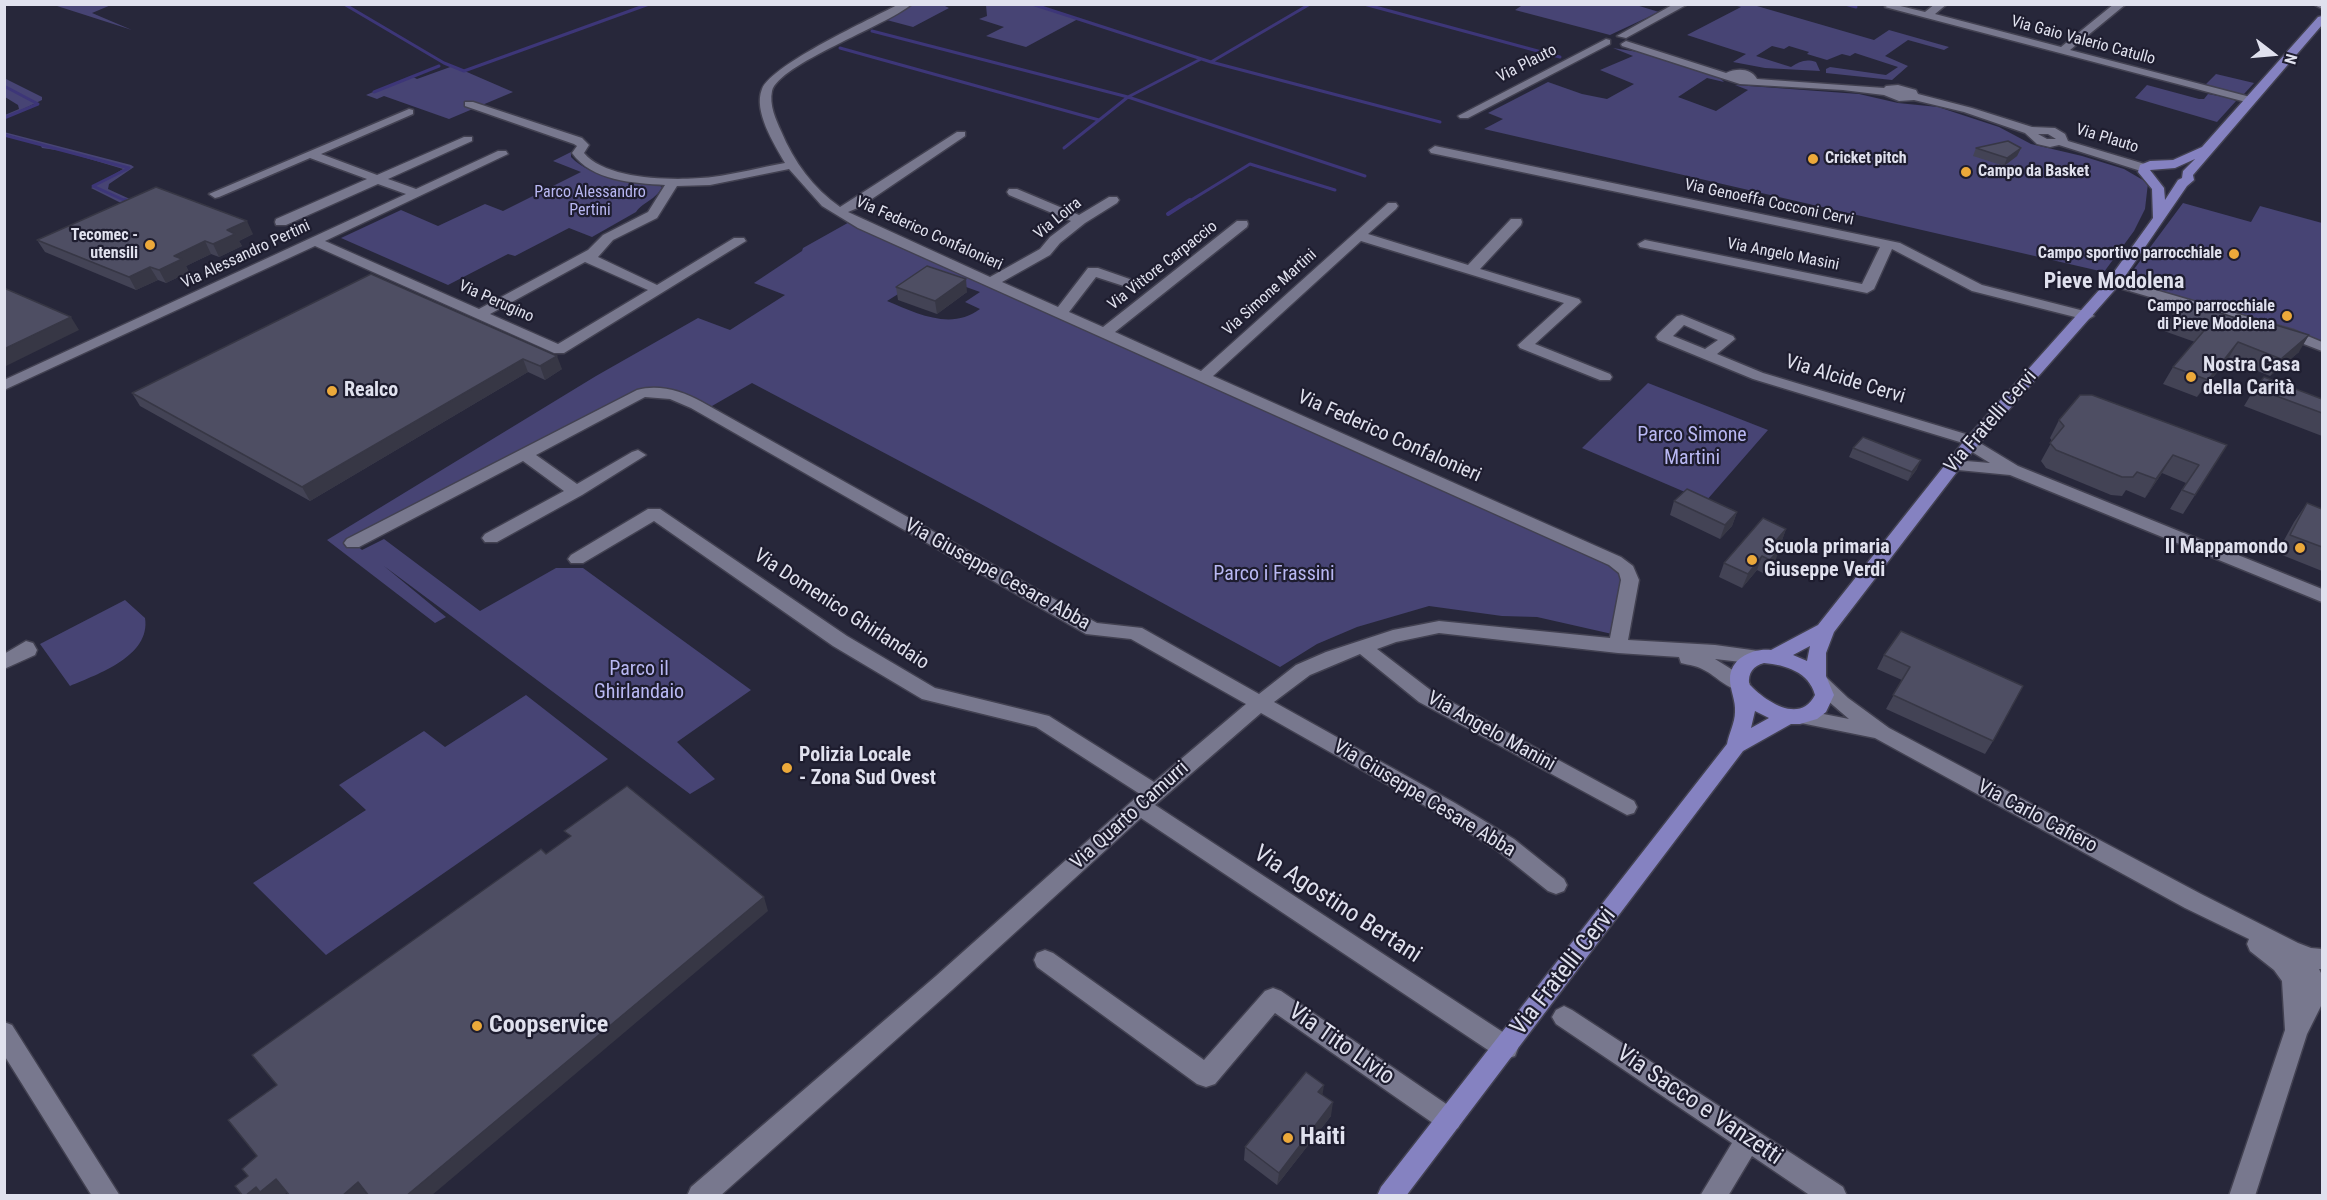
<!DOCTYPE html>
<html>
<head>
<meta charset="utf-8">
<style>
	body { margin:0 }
	#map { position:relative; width:2327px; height:1200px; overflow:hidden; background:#27273a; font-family:"Roboto Condensed",sans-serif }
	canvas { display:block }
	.frame { position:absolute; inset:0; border:6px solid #e0e1ee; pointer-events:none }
	.north { position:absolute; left:2243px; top:24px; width:60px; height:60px; -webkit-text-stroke:4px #1e1d2f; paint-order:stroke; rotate:106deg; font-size:16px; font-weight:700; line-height:24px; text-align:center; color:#e0e1ee }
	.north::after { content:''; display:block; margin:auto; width:21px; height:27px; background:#e0e1ee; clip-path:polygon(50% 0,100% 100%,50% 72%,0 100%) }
</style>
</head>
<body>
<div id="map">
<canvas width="2327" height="1200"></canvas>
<div class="frame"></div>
<div class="north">N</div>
</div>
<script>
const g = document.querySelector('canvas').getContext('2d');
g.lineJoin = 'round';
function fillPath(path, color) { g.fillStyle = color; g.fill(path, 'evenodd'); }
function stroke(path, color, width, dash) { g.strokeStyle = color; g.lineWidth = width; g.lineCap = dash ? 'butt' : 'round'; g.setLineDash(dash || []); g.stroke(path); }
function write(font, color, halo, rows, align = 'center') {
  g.font = font + ' "Roboto Condensed",sans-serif'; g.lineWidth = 4.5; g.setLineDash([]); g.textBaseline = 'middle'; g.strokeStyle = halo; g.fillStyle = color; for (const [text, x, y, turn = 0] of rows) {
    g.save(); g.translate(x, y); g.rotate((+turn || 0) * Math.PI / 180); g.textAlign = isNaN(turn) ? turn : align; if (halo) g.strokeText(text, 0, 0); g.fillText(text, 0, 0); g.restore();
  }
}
fillPath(new Path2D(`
	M1524,4L1636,5L1659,12L1610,35L1515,10Z
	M1750,4L1874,40L1889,30L1949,47L1944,50L1908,40L1885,56L1908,66L1892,80L1826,73V69L1830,67L1886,75L1898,67L1855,53L1850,56L1842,54L1827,60L1807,54L1809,52L1789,46L1784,49L1772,46L1756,56L1791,67C1800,61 1806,59 1816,62L1820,71L1765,68L1733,62L1746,54L1687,35L1741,7L1733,5Z
	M54,5H111L92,13L132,30Z
	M911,5H943L949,8L913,27L883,19Z
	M986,5H1032L1078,19L1026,47L986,36L1004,27L979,19L987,16Z
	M1613,48L1638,52L1720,78L1724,82L1707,78L1678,97L1716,111L1748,90L1735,85L1859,94L1898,103L1938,107L1999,127L2031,144L2082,156L2124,169L2148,183L2145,209L2134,231L2104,272L1484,129L1503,119L1488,113L1548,82L1582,94L1607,99L1634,84L1600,70L1633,56Z
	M453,66L513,92L449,119L384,96L377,99L366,95L411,76L417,79Z
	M2216,74L2254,83L2244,94H2241L2204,86Z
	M4,78L42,97V100L5,118V115L19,109L18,105L5,97Z
	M2147,85L2199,99H2204L2208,94L2229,98L2236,101L2217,122L2135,98Z
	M4,132L131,165L134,167L109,184L108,189L132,200L123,204L91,188L123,169L63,151L42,148L40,144L5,134Z
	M571,152V157C592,179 629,180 657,184L662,187C656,200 644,201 636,212L592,237L569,228L515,256L508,254L448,285L341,238L401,210L438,226L485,204L503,211L581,172L553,161Z
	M2183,203L2251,222L2260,206L2322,223V347L2288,333L2123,284Z
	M853,220L1621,565V636L1537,617L1502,616L1429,606L1357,627L1317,644L1280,667L981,504L752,383L705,410L683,396L642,393L354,543L362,550L384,539L480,611L556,568H583L751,690L677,742L715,779L690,794L384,566L446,617L435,623L327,540L596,376L698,318L730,330L785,295L754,283L802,251L803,248ZM930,274L980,292L965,302L980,309C951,331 916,313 887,301Z
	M1648,383L1768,430L1706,501L1582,448Z
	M125,600L145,618C151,656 98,674 70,686L40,644Z
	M526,695L608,759L326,955L253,883L366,810L339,785L424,731L445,747Z`), '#474474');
stroke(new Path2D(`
	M344,4L444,63L464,71L649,4
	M1032,4L1211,62L1440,122
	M1364,4L1560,57
	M1845,4L1856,7
	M872,31L1128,97
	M840,48L1099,120
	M1201,59L1128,97L1365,176
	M1211,62L1310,4
	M4,86L38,104L4,118
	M374,92L439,66
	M4,135L129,168L93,186L128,202
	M1064,148L1128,97
	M1188,202L1250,164L1335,190`), '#3d3678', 3);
stroke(new Path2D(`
	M125,200L128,202
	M1168,214L1190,200`), '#3d3678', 4);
const minor = new Path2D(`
	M899,4H912C886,26 779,64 772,91C769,105 776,120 781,131C794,162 813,188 840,207L957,132H965V136L860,207L848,212L990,277L1040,249L1050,237L1071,221L1009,195L1007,192L1009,189H1017L1079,215L1109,197H1117L1119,200L1117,203L1085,223L1060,243L1050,255L1002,282L1058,307L1088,268H1098L1141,283L1143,286L1136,290L1096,277L1069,312L1103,327L1237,221H1247L1248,224L1247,227L1115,332L1201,371L1388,203H1396L1398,206L1396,209L1368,234L1468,265L1511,219H1521L1522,222L1521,225L1480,269L1579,299L1581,302L1535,344L1610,374L1612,377L1610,380H1600L1520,348L1518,345L1564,303L1361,241L1213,376L1621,557L1633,566L1639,580L1628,640L1715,645L1766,652L1768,657L1766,662L1759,664L1715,659L1747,679L1750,684L1747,689C1731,694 1718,677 1704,670C1698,666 1689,665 1681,663L1679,657L1618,653L1439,633L1396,642L1377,649L1433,692L1634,801L1637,807L1634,813L1627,815L1419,702L1360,654L1310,675L1274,702L1455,803L1514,839L1564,879L1567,885L1564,891L1556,894L1548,891L1498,851L1441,815L1261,713L1155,805L1515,1040L1518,1048L1515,1056L1506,1059L1497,1056L1141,818L952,990L720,1196H687L691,1187L936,976L1140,794L1036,727L922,699L833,646L654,521L583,563H571L568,559L571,555L648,509H660L847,636L935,688L1049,716L1154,782L1246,704L1131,639L1086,634L691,408L670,399L645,397L536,455L577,484L632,452L638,450L646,455L582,495L497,542H485L482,538L485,534L564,491L523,461L359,547H347L344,543L347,539L637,390C659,384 682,391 702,402L1097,623L1142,628L1259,694L1296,665L1326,652L1393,630L1439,621L1610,638L1621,580L1619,573L1609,565L858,228L822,206L789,169L710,185L677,186L657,218L613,240L598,257L657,285L734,238H744L746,241L564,353H554L315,246L4,390V380L406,194L378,184L286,225H276L275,222L276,219L367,179L310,158L219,197L215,198L209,194L409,109L413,110V114L321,154L377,175L464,137H472V141L388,179L416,189L498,151H506L508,154L325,241L479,309L588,250L603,235L648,212L665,185C633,183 592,181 572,153L577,146L574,144L465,106V102H473L582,138L589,145L584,153C607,181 679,181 712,177C737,174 761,167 785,163C774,144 753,111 762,89C772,64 871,19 899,4ZM585,262L648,290L558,344L490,314Z
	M1674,4H1688L1626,38L1617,36Z
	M1892,4L1925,12L1935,4H1947L1935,14L2061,47L2114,4H2126L2070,50L2254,98L2256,100L2250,103L2246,102L1885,7Z
	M2313,4H2322V9Z
	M1606,39L1610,40V44L1468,118H1460L1458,116Z
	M1626,41L1726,73C1737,68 1751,68 1757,79L1884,88L1886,86L1898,85L1916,90L1918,94L1972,108L2032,127L2055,128L2065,134L2068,141L2148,165L2150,168L2144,172L2059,145L2050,147L2037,144L2025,133L1964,112L1914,100L1899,101L1884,95L1843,90L1740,84L1622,46L1621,44ZM2038,134H2048L2056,139H2047Z
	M1435,146L1900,243L1982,285L2092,313L2094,316L2087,320L1972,291L1892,249L1874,289L1867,293L1640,247L1638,244L1645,240L1862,284L1880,247L1431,153L1429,150Z
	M2114,278L2293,330L2322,342V351L2283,336L2109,285L2107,282L2109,279Z
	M1682,315L1733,336L1735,339L1717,354L1763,373L1979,438L1980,443L2018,466L2322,589V602L2010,475L1948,469L1946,465L1954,460L1990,463L1964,447L1963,443L1753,379L1658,340L1656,337L1658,334L1677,316ZM1684,325L1718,340L1705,349L1673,336Z
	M26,641L33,643L37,650L35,655L4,669V654Z
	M1820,676L1827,678L1848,698L1889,728L2201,894L2298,943L2311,948L2322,949V969H2319L2322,975V1004L2307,1034L2255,1196H2229L2285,1030L2282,981L2274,970L2250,951L2247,944L2249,939L2185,908L1875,738L1791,721L1788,716L1791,711L1798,709L1849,719L1813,688L1810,683L1813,678Z
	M1045,950L1053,953L1204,1060L1265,991L1273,988L1281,991L1458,1112L1462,1120L1458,1128L1449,1132L1440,1128L1275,1013L1215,1084L1206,1087L1197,1084L1037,967L1034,960L1037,953Z
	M1564,1006L1572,1010L1843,1187L1847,1196H1811L1752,1156L1728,1196H1700L1732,1143L1556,1024L1552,1017L1556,1010Z
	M4,1022L12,1025L120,1196H92L4,1055Z`);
const major = new Path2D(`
	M2322,16V25L2193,175L2194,180L2187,186L2119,285L1976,447L1834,632L1826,653V676L1834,695L1826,712L1817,719L1800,724H1791L1743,751L1406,1196H1377L1381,1187L1727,744C1729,733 1735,723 1735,712C1736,701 1730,690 1730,679C1730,658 1753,648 1771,650L1818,625L1964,441L2109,279L2153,218L2152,189L2138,172L2140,165L2150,161L2173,160L2202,147L2318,17ZM2195,159L2183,171L2182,178L2178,180L2165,200L2164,188L2150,170L2175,168ZM1810,646L1807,661L1793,655ZM1764,663C1786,665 1809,672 1815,695C1800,725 1765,701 1749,684C1748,673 1753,666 1764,663ZM1755,711L1769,718L1751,728Z`);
stroke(minor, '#424151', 3);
stroke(major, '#424151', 3);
fillPath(minor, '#78788e');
fillPath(major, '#8582c1');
fillPath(new Path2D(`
	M1976,148H2021L2017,156L2004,166L1973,156Z
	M253,234L239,241L242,246L219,257L211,254L186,266L189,272L166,283L158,280L136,290L45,252L37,240Z
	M371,274L562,369L545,380L528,372L310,501L140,406L132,393Z
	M896,287L967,292L937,314L898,300Z
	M2173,314L2299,352L2270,376L2228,359L2197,397L2163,384L2173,367L2195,342L2164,331Z
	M2255,388L2322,399V436L2244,406Z
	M2059,420L2227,445L2183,514L2170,509L2186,483L2162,473L2145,498L2126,490L2122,496L2111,495L2046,468L2041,461L2052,441L2050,438Z
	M1853,448L1917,469L1908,481L1849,457Z
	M1674,501L1737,512L1732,526L1720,539L1670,515Z
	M2307,503L2322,509V571L2277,553L2294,522Z
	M1786,529L1781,543L1778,546L1775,562L1765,574L1757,570L1742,588L1719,577L1724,563Z
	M1901,631L1993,741L1985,754L1886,709L1902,680L1877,669L1884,655Z
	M1322,1094L1331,1116L1277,1185L1244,1160L1245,1147Z`), '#434355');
fillPath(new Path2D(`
	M2021,148L2017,156L2004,166L2007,158Z
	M247,221L253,234L239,241L242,246L219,257L213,244L227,230Z
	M205,241L211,254L186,266L189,272L166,283L159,270L174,256Z
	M150,267L158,280L136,290L129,277Z
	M966,279L967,292L937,314L935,301Z
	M71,317L79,330L4,367V349Z
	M2309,335L2299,352L2270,376L2281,359Z
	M2238,342L2228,359L2197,397L2208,380Z
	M557,356L562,369L545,380L540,366Z
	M523,359L528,372L310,501L302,487Z
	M2173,455L2162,473L2145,498L2156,479Z
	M1921,460L1917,469L1908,481L1912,472Z
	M1737,512L1732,526L1720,539L1725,525Z
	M1786,529L1781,543L1768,558L1773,544Z
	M1780,548L1775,562L1765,574L1770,560Z
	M1762,556L1757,570L1742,588L1748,574Z
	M764,897L768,911L431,1196H406Z
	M1324,1085L1322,1098L1318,1092Z
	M1333,1102L1331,1116L1277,1185L1279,1173Z
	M276,1179L288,1192L283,1196H245L256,1187Z
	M358,1182L368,1196H342Z`), '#373745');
const building = new Path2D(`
	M2008,141L2021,148L2007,158L1976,148Z
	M156,187L247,221L227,230L235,234L213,244L205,241L174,256L182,259L159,270L150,267L129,277L37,240Z
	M927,266L966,279L935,301L896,287Z
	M371,274L557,356L540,366L523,359L302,487L132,393Z
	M4,288L71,317L4,349Z
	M2184,301L2245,321L2249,317L2309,335L2281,359L2238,342L2208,380L2173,367L2208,326L2173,314Z
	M2264,377L2322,399V413L2255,388Z
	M2080,395H2092L2227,445L2195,495L2182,490L2199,465L2173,455L2156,479L2137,472L2133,477H2122L2056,450L2050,443L2064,426L2059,420Z
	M1863,437L1921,460L1912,472L1853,448Z
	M1687,489L1737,512L1725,525L1674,501Z
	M2307,503L2322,509V547L2290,535Z
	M1763,518L1786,529L1773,544L1780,548L1770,560L1762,556L1748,574L1724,563Z
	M1901,631L2023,686L1993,741L1893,695L1910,667L1884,655Z
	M627,786L764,897L406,1196H369L358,1182L342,1196H290L276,1179L260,1192L256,1187L245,1196H243L235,1186L248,1176L242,1169L257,1156L228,1120L277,1085L252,1055L541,849L546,854L571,836L564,831Z
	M1306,1072L1324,1085L1318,1092L1333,1102L1279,1173L1245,1147Z`);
fillPath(building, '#4e4e63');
stroke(building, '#373745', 1.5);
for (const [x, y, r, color] of [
	[1813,159,6,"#eca93a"],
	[1966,172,6,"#eca93a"],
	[150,245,6,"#eca93a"],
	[2234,254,6,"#eca93a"],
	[2287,316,6,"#eca93a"],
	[2191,377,6,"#eca93a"],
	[332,391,6,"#eca93a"],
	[2300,548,6,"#eca93a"],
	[1752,560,6,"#eca93a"],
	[787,768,6,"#eca93a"],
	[477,1026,6,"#eca93a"],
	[1288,1138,6,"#eca93a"]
]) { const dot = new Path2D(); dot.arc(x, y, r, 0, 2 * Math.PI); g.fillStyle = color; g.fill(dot); stroke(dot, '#1e1d2f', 2); }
write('16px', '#e0e1ee', '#1e1d2f', [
	["Via Gaio Valerio Catullo",2083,41,15],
	["Via Plauto",1527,64,-27],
	["Via Plauto",2107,139,17],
	["Via Genoeffa Cocconi Cervi",1769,203,12],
	["Via Loira",1058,219,-39],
	["Via Federico Confalonieri",929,234,24],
	["Via Alessandro Pertini",246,255,-25],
	["Via Angelo Masini",1783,255,11],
	["Via Vittore Carpaccio",1163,266,-38],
	["Via Simone Martini",1270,293,-42],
	["Via Perugino",496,302,24]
]);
write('bold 16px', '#e0e1ee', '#1e1d2f', [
	["Cricket pitch",1825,159,"left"],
	["Campo da Basket",1978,172,"left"],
	["Tecomec -",138,236],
	["utensili",138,254],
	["Campo sportivo parrocchiale",2222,254],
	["Campo parrocchiale",2275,307],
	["di Pieve Modolena",2275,325]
], 'right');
write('16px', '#b9b8f3', '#1e1d2f', [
	["Parco Alessandro",590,193],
	["Pertini",590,211]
]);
write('bold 20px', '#e0e1ee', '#1e1d2f', [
	["Nostra Casa",2203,366],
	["della Carità",2203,389],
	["Realco",344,391],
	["Scuola primaria",1764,548],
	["Giuseppe Verdi",1764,571],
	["Il Mappamondo",2288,548,"right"],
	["Polizia Locale",799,756],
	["- Zona Sud Ovest",799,779]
], 'left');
write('20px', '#e0e1ee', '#1e1d2f', [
	["Via Alcide Cervi",1845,380,17],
	["Via Fratelli Cervi",1991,422,-49],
	["Via Federico Confalonieri",1389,437,24],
	["Via Giuseppe Cesare Abba",997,575,29],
	["Via Domenico Ghirlandaio",841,610,33],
	["Via Angelo Manini",1491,732,29],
	["Via Giuseppe Cesare Abba",1424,799,31],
	["Via Quarto Camurri",1130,816,-42],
	["Via Carlo Cafiero",2037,817,28]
]);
write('20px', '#b9b8f3', '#1e1d2f', [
	["Parco Simone",1692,436],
	["Martini",1692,459],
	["Parco i Frassini",1274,575],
	["Parco il",639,670],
	["Ghirlandaio",639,693]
]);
write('bold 22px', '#e0e1ee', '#1e1d2f', [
	["Pieve Modolena",2114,282]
]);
write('24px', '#e0e1ee', '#1e1d2f', [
	["Via Agostino Bertani",1337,905,33],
	["Via Fratelli Cervi",1564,972,-52],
	["Via Tito Livio",1341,1045,35],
	["Via Sacco e Vanzetti",1699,1106,34]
]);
write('bold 24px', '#e0e1ee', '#1e1d2f', [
	["Coopservice",489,1026],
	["Haiti",1300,1138]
], 'left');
</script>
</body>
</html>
